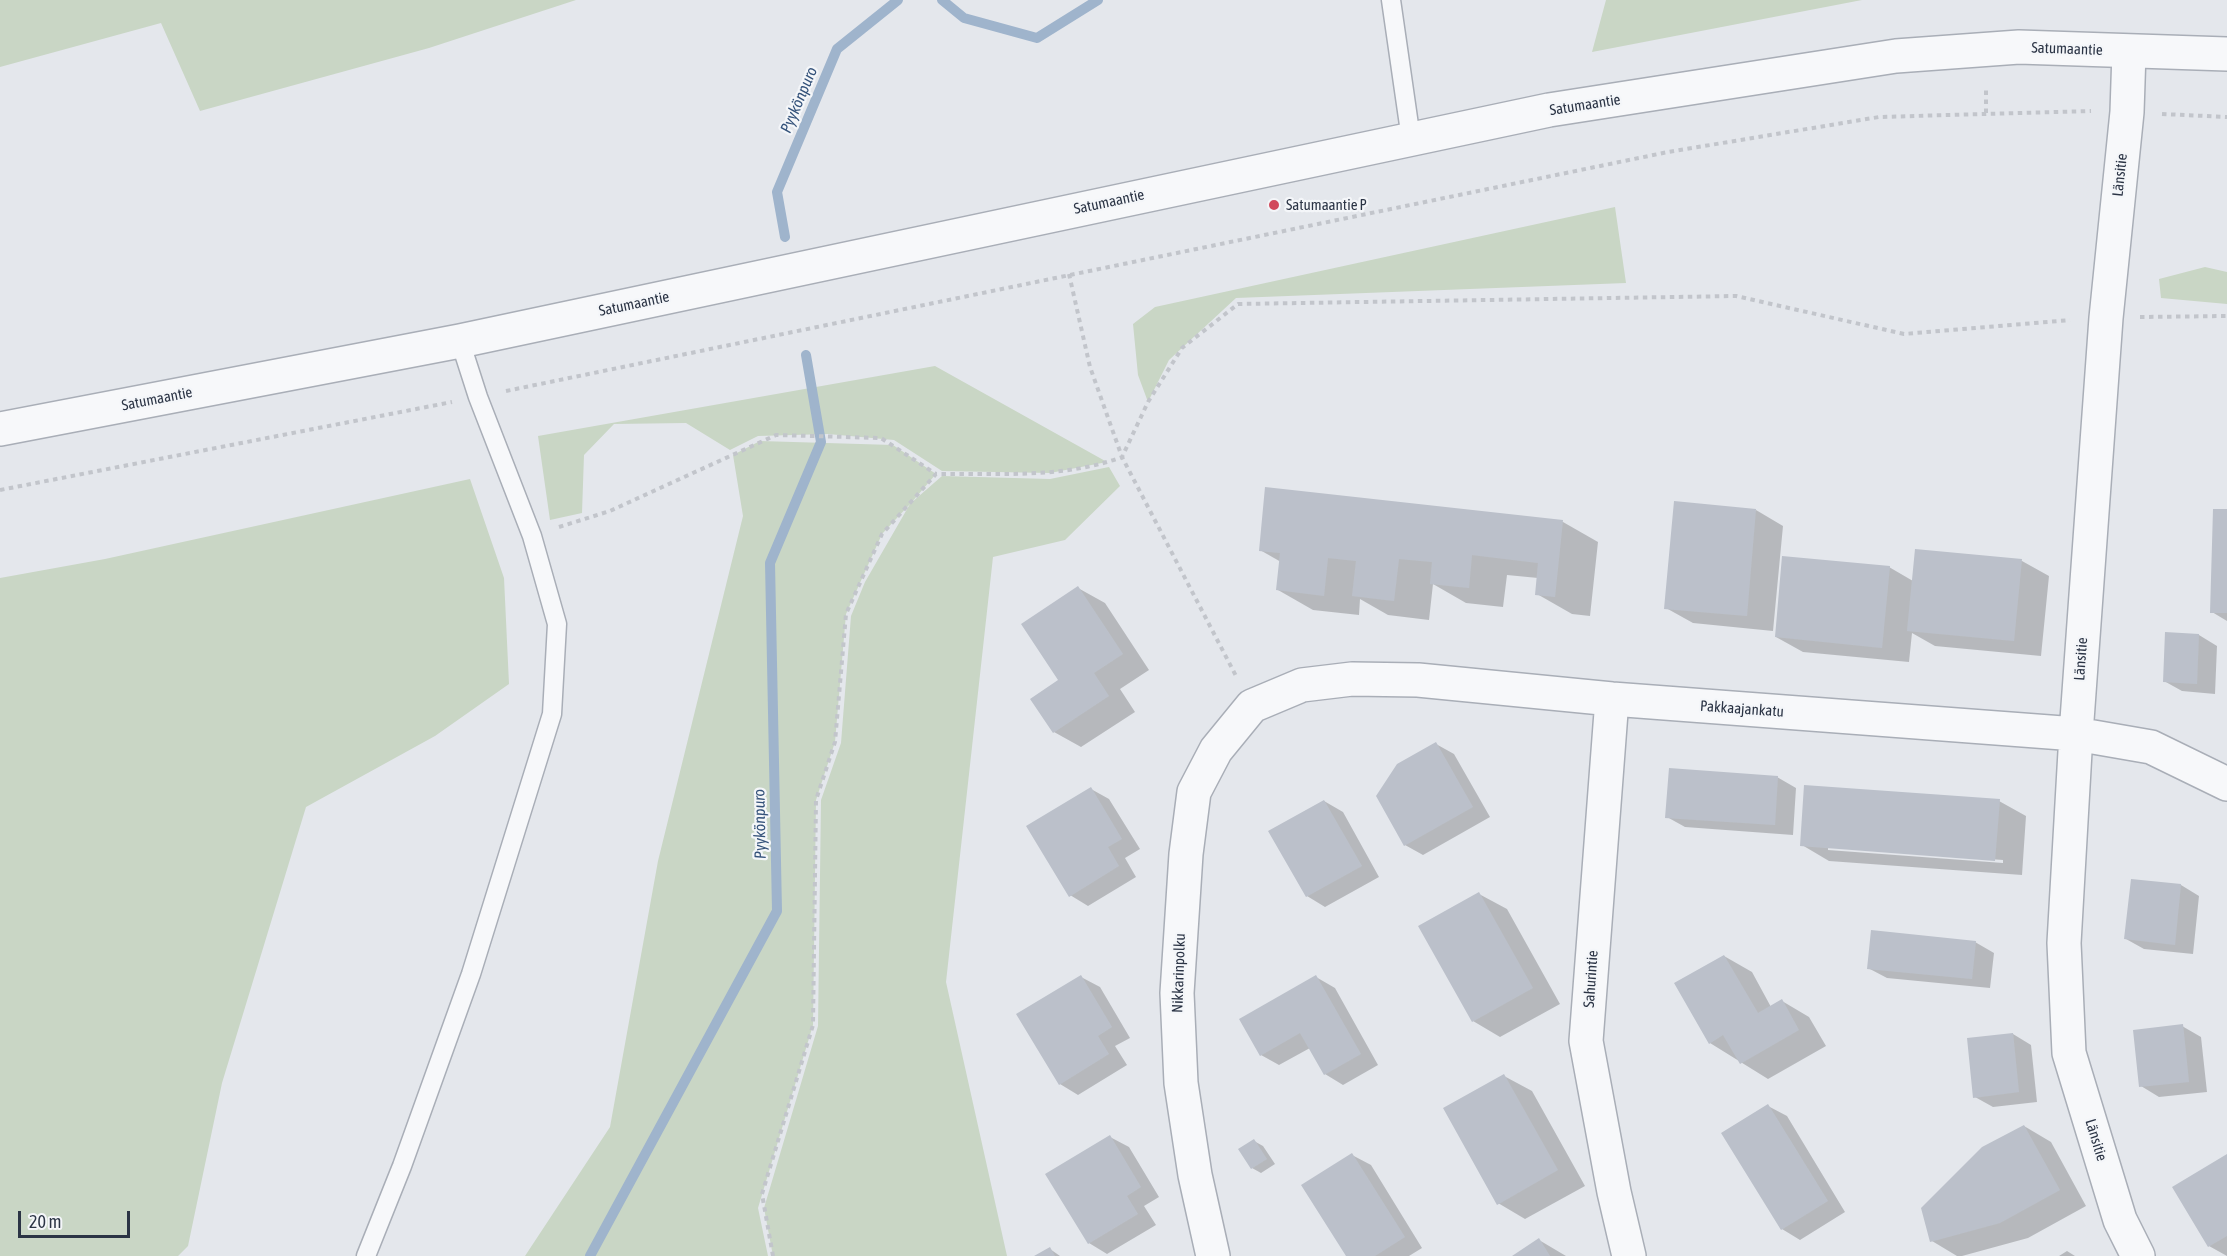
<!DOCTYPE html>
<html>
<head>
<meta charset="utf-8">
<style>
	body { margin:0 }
	#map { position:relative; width:2227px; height:1256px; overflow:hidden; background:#e4e7ec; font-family:"Asap Condensed",sans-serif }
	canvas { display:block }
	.scale { position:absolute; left:18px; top:1211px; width:112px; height:27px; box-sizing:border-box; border:3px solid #2b3445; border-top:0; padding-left:8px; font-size:18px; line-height:21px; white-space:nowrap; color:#2b3445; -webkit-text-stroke:4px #f4f6f9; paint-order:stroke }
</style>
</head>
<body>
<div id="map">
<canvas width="2227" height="1256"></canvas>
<div class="scale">20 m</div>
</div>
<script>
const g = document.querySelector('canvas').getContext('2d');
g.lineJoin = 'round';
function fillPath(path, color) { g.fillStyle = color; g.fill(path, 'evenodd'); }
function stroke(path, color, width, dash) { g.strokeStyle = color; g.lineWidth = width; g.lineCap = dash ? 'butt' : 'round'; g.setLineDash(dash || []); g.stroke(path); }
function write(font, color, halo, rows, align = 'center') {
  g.font = font + ' "Asap Condensed",sans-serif'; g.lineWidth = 4.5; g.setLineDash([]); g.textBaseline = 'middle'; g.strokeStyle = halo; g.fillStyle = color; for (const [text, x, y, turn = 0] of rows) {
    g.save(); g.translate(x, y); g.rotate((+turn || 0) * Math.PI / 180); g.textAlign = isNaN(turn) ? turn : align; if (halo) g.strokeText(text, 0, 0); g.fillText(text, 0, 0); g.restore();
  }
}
fillPath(new Path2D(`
	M0,0H576L429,48L200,111L161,23L0,67Z
	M1606,0H1862L1592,52Z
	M1615,207L1626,283L1236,298L1169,360L1148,402L1138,375L1133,324L1155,307Z
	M2205,267L2227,272V304L2161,298L2159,279Z
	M935,366L1107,462L1050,473L942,471L894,440L828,434L758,436L730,450L686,423L614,424L584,455L582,513L550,520L538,436Z
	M760,441L893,445L936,474L911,503L942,476L1050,479L1109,467L1120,486L1065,540L993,557L946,982L1007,1256H773L764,1208L818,1026L821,800L841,743L851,616L865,582L910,504L882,534L846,614L835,742L816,800L813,1025L758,1208L768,1256H525L610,1127L658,861L743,516L733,455Z
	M470,479L504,578L509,684L435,736L306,807L222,1083L188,1246L178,1256H0V578L105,559Z`), '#c9d6c5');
fillPath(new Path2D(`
	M1756,510L1783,526L1773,631L1693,623L1666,608Z
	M2227,511V621L2212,612Z
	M1563,522L1598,542L1590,616L1572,614L1537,594L1538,578L1507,575L1503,607L1466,603L1433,584L1429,620L1388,615L1360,599L1359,615L1313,610L1278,590L1281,562L1260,550Z
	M2022,561L2049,576L2041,656L1935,646L1912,633L1909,662L1803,652L1776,637L1889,567L1913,581Z
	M1078,588L1105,603L1149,670L1120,689L1135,712L1081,747L1054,732L1060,681Z
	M2166,633L2199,635L2217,646L2215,694L2182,691L2164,681Z
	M1436,744L1454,754L1490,817L1423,855L1405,845Z
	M1777,777L1796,788L1793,835L1685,827L1667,817Z
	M1091,789L1109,799L1140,849L1125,858L1136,877L1088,906L1070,895Z
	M1324,801L1343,812L1379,877L1325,907L1307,896Z
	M1999,801L2026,816L2022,875L1829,861L1802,845ZM1828,847L2003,860V863L1828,850Z
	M2132,880L2181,885L2199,896L2193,954L2144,949L2126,939Z
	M1479,894L1507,909L1560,1004L1500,1037L1473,1021L1420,927Z
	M1975,942L1994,953L1990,988L1887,978L1868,968Z
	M1724,956L1752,972L1771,1007L1782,1001L1809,1017L1826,1046L1768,1079L1710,1043Z
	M1081,977L1100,987L1130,1038L1115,1046L1127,1065L1078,1095L1060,1084Z
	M1316,977L1335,988L1378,1065L1343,1085L1325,1074L1310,1048L1279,1065L1261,1055Z
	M2182,1026L2201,1037L2207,1092L2159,1097L2141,1086Z
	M2013,1034L2031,1045L2037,1102L1993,1107L1975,1097Z
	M1504,1076L1532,1091L1585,1186L1525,1219L1498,1203Z
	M1768,1106L1787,1116L1845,1212L1800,1240L1782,1229Z
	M2024,1126L2051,1142L2086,1206L2028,1238L1962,1256H1957L1932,1241Z
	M1110,1137L1129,1147L1159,1197L1144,1206L1156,1225L1107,1254L1089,1243Z
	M1254,1141L1263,1146L1275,1164L1261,1173L1252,1168Z
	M1352,1155L1371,1165L1422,1248L1409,1256H1348Z
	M2227,1156V1256L2209,1246Z
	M1539,1240L1566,1256H1515Z
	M1050,1249L1060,1256H1037Z
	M2067,1251L2075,1256H2059Z`), '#0003');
stroke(new Path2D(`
	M942,0L964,18L1037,38L1098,0
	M785,237L777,192L837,49L898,0
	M590,1256L777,911L770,563L821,442L806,355`), '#9fb4cc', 10);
fillPath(new Path2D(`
	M1265,487L1563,520L1555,597L1535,595L1538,563L1472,555L1469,588L1430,584L1432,562L1399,559L1394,601L1352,596L1356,561L1328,558L1324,596L1276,590L1280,553L1259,551Z
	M1674,501L1756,509L1747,616L1664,609Z
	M2213,509H2227V613H2210Z
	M1915,549L2022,559L2014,641L1907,631Z
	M1782,556L1890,566L1882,648L1775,637Z
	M1078,586L1123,654L1094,673L1109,696L1053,733L1030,699L1058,680L1021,624Z
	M2165,632L2199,634L2197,684L2163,682Z
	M1436,742L1473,807L1404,846L1376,796L1397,764Z
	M1669,768L1778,776L1775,825L1665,818Z
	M1804,785L2000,799L1995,861L1800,846Z
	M1091,787L1122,839L1108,847L1119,866L1069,897L1026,826Z
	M1324,800L1362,866L1306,897L1268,831Z
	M2131,879L2181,884L2175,945L2124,939Z
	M1479,892L1533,988L1472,1022L1418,926Z
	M1871,930L1976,941L1972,979L1867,969Z
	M1724,955L1758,1013L1782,999L1799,1030L1740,1064L1723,1035L1709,1044L1674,983Z
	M1081,975L1112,1027L1098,1036L1109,1054L1059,1085L1016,1014Z
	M1316,975L1361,1054L1324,1075L1300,1033L1260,1056L1239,1019Z
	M2183,1024L2189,1082L2139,1087L2133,1030Z
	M2013,1033L2019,1092L1973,1098L1967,1038Z
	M1504,1074L1558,1170L1497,1205L1443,1108Z
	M1768,1104L1828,1201L1781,1230L1721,1133Z
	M2024,1125L2060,1190L2000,1223L1930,1242L1921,1208L1982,1147Z
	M1110,1135L1141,1187L1127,1196L1138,1214L1088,1244L1045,1174Z
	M1254,1139L1267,1159L1251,1169L1238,1149Z
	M1352,1153L1405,1237L1375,1256H1346L1301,1185Z
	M2227,1154V1236L2208,1247L2172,1187Z
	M1539,1238L1550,1256H1512Z
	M1050,1247L1055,1256H1034Z`), '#bbc0ca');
const service = new Path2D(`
	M1391,0L1411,139
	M366,1256L402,1166L471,974L552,714L557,624L532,536L478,397L460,341`);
const minor = new Path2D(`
	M2129,52L2127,112L2106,318L2076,734L2064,943L2069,1053L2120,1220L2138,1256
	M1612,699L1586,1041L1614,1192L1629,1256
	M1213,1256L1195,1175L1181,1083L1177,993L1186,854L1194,792L1216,750L1252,706L1302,685L1352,679L1418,680L1612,699L2076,734L2151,747L2227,784`);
const tertiary = new Path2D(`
	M0,429L460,341L1549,110L1896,56L2019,47L2227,54`);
stroke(service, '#a9aeb7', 21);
stroke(minor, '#a9aeb7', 36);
stroke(tertiary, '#a9aeb7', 36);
stroke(new Path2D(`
	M1986,113V86
	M2162,114L2227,117
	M1069,274L1090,367L1122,457L1236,676
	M2140,317L2227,316
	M506,391L1668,152L1879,117L2091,111
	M0,490L452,402
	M559,527L610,511L776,435L881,438L936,474
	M773,1256L762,1194L813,1025L816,800L835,742L846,614L882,534L936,474C998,473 1063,479 1122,457L1148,402L1182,348L1238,304L1736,296L1904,334L2070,320`), '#c2c5cb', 4, [4.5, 4.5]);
stroke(service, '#f7f8fa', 18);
stroke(minor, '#f7f8fa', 33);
stroke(tertiary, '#f7f8fa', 33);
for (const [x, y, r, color] of [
	[1274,205,6,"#d1495b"]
]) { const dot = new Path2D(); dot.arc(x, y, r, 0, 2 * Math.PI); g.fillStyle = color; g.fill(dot); stroke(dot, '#f4f6f9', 2); }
write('15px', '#2b3445', '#f4f6f9', [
	["Satumaantie",2067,49,2],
	["Satumaantie",1585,105,-9],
	["Länsitie",2120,175,-84],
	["Satumaantie",1109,202,-12],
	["Satumaantie",634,304,-12],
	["Satumaantie",157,399,-11],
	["Länsitie",2081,659,-86],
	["Pakkaajankatu",1742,709,4],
	["Nikkarinpolku",1179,973,-88],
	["Sahurintie",1591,979,-86],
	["Länsitie",2096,1140,73]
]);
write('15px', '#2b3445', '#f4f6f9', [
	["Satumaantie P",1286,205]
], 'left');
write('italic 16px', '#34527a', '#f4f6f9', [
	["Pyykönpuro",799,100,-67],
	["Pyykönpuro",760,824,-91]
]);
</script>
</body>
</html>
